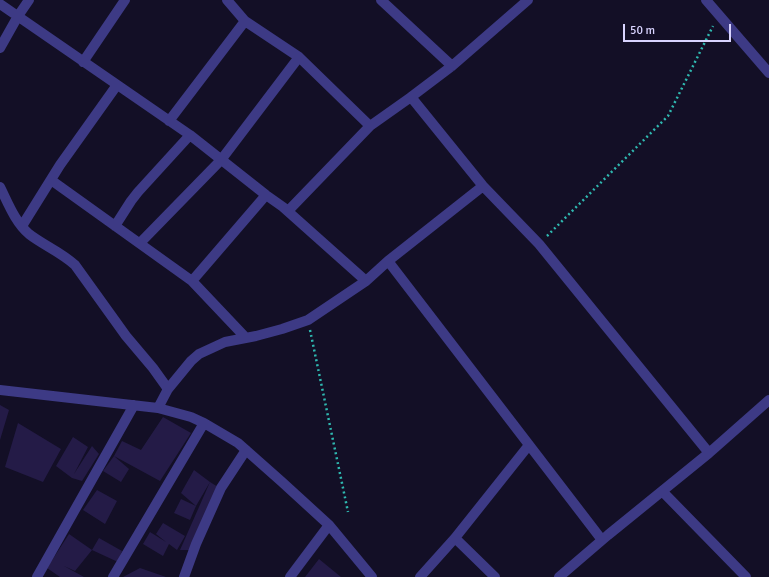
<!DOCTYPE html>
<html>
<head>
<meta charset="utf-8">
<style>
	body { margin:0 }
	#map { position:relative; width:769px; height:577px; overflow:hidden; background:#130f26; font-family:Signika,sans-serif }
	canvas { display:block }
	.scale { position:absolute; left:623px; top:24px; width:108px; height:18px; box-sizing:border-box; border:2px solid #d9d4ff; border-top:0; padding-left:5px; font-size:12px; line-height:14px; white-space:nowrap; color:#d9d4ff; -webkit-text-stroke:3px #130f26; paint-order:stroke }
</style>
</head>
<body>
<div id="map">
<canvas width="769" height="577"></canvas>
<div class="scale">50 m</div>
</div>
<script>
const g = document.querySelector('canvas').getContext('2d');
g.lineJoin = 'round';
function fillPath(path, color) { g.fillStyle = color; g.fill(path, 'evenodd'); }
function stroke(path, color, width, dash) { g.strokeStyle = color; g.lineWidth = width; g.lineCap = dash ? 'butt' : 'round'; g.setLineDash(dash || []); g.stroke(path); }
fillPath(new Path2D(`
	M0,405L9,410L0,440Z
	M163,417L191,433L160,481L114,456L122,441L141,450Z
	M18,423L61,449L43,482L5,467Z
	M73,437L88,447L74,474L92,446L99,454L82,481L72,478L56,466Z
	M114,456L129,469L121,482L103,471Z
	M194,470L210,482L196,506L190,520L174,513L181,499L196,506L181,493Z
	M210,482L218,487L189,550H180Z
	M97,490L117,501L105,524L83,510Z
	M163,523L185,536L177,550L169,544L163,556L143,544L150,532L166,542L156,534Z
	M69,534L92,550L75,571L64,566L84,577H60L47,568Z
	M99,538L122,551L118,562L92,550Z
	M319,559L341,577H305Z
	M140,568L166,577H123Z`), '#241b47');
stroke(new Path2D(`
	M547,236L668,116L713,26
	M310,330L348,512`), '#2fb8b0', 2.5, [2, 3]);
stroke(new Path2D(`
	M227,0L245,21L299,57L370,126
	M381,0L452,66
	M706,0L769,73
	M0,4L190,135L266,195L283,207L366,281
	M0,48L18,16L29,0
	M83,62L125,0
	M411,97L483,186L539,244L709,453
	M169,121L245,21
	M51,180L192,281L246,338
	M0,187C8,203 15,222 29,234C43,245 61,252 75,265L126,336L153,368L168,389
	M288,211L370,126L411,97L452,66L528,0
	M22,226L60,165L117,85
	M115,226L131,201L138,192L190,135
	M140,243L221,160L299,57
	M388,261L602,540
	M192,281L266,195
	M0,390L158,408L191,417L204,423L238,443L282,482L329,525L372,577
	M158,408L168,389L191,361L199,354L225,342L256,336L282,329L308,320L366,281L388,261L483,186
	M662,491L746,577
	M455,538L495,577
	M37,577L134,405
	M113,577L204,423
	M184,577L196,544L221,488L246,450
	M290,577L329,525
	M420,577L455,538L529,445
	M559,577L608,535L709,453L769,400`), '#3d3a85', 10);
</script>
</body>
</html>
